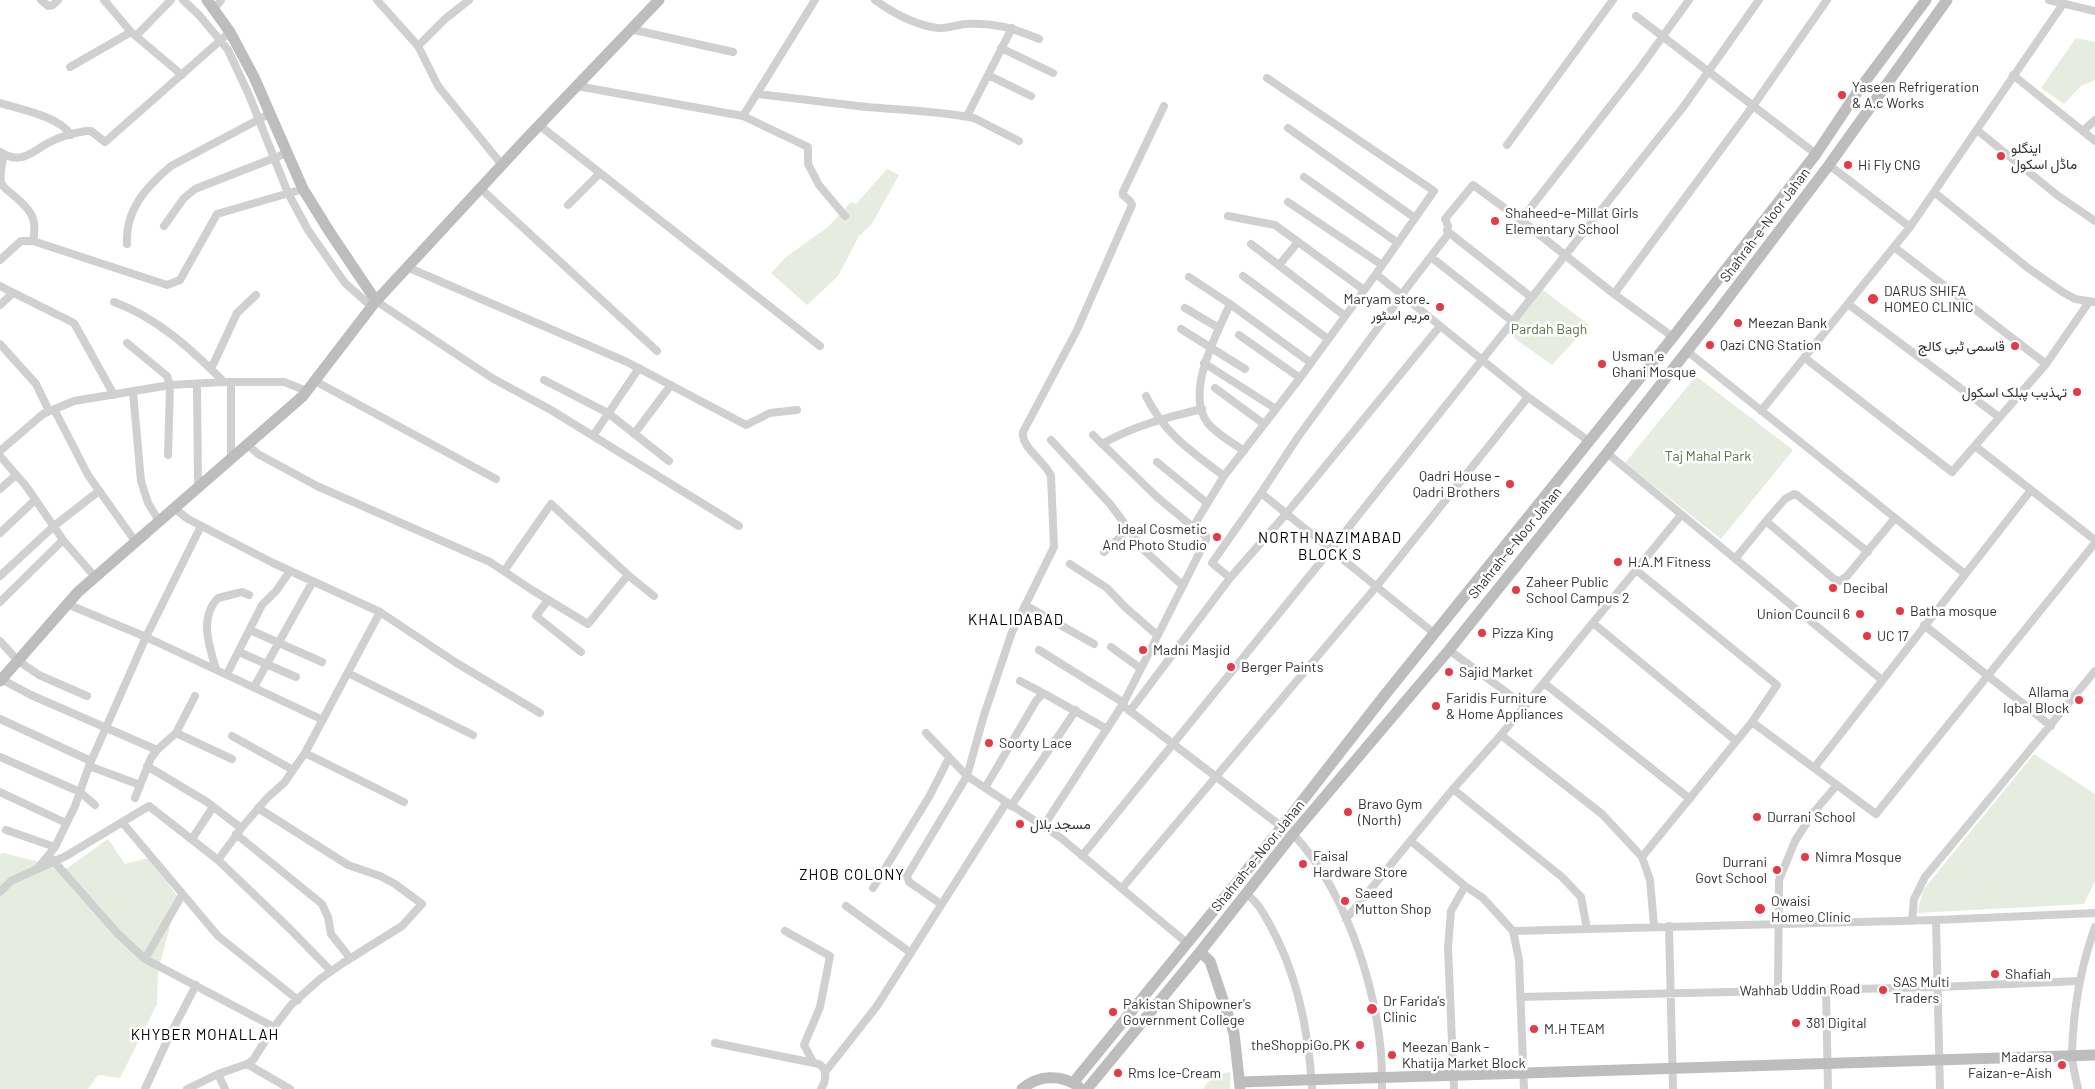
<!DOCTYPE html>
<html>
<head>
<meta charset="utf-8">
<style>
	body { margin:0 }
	canvas { display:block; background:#fff }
</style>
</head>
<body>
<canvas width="2095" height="1089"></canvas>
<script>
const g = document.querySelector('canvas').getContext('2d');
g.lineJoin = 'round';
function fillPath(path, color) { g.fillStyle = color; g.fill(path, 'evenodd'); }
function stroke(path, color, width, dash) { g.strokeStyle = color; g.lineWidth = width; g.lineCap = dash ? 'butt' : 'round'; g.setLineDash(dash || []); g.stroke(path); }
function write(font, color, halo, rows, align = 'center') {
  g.font = font + ' Barlow,Vazirmatn,sans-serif'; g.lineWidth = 5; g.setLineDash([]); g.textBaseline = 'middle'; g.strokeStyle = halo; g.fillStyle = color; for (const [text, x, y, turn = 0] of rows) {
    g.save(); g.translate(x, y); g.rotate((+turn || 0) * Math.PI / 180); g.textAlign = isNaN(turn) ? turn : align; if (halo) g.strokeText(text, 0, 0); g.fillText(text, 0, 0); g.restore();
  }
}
fillPath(new Path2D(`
	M2076,38L2095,42V80L2081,86L2064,104L2041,88Z
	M887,169L899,175L871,225L859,236L838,276L807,305L771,273L786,257L828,227L851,202L856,204Z
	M1539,287L1589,325L1552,365L1503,330Z
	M1696,376L1793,450L1721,539L1625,463Z
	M2034,754L2095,794V881L2084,904L1917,913L1923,890Z
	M108,839L125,864L149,858L178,897L158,971L157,1004L120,1078L98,1075L88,1089H0V854L4,853L66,869Z
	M1230,1072V1089H1203L1213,1075Z`), '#e6ecdf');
stroke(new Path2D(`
	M41,0L48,6L53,5L58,0
	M104,0L131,32L182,75
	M183,0L199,15L228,50L249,95L288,193L308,230L345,283L372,307
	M377,0L418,46L438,86L502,165
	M875,0C893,13 915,25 938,28C947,29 956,25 965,24C993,22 1013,28 1039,39
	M2049,0L2095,11
	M215,8L221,0
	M1636,16L1816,154
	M630,29L733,52
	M136,36L171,0
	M418,46L445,19L469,0
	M1001,48L1053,73
	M70,67L131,32
	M988,75L1031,96
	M2013,75L2095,141
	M1267,78L1434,191L1376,274
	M577,86L743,116L808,147V164L819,185L845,216
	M757,94C794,98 831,103 867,107C903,110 939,111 974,118L1019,141
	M0,103C20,109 60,117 71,135
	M743,116L815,0
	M967,116L1012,28
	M539,125L820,346
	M1288,128L1415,218
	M1977,130L2057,195L2095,221
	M2083,131L2095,120
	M1507,145L1613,0
	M0,152C21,165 30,153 48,143C59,137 73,133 86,131H91L105,142L230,32
	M4,155C2,163 0,174 1,182C3,188 8,191 12,194C30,209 38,217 33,241
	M1829,165L1910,227
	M1304,177L1398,243
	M480,188L657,351
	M1934,192L2028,268L2061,291L2075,299L2095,302
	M1288,202L1382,265
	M568,205L600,173
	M1228,216L1275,225L1364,290
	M1521,220L1640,68L1689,0
	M164,226L184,198L195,189L287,153
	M127,244C125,210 146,187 171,166L271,113
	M1251,244L1345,316
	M1894,247L2046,364
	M1431,257L1512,321
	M0,260L21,241H33L167,285L180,280L217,214L303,189
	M1279,265L1298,242
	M407,267L627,362L746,425L770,413L797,410
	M1243,276L1328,339
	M1189,277L1230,304L1311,363
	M0,286L74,323L114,395
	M1402,294L1449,233
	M1614,294L1753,106L1827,0
	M1531,297L1447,231L1448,226L1445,219L1473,185L1521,220L1614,294L1673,337
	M376,301L492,378L551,410L739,526
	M114,302C158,318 192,350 224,382
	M1230,304C1217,334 1185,391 1207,422C1216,434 1233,443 1244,451
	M1848,304L1999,417
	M0,305L13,293
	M1185,308L1219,328
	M1181,329L1245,369
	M1239,335L1300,378
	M127,343L167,376L170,385L168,455
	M0,344L36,384L49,411
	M1687,351L1965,574
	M1805,358L1952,472L2046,364L2089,302
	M1204,363L1276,409
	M211,369L237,313L256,295
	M544,380L608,413L669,461
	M315,381L496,479
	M197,385L198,486
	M1215,388L1264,424
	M133,392L141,481L148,503L159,521
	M1146,396C1165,435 1191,451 1224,476
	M54,409L88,475L135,541
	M1761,411L1910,227L2063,4
	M634,434L671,385
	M1093,435L1157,497L1193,527
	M593,436L639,368
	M1051,440L1110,504L1145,551L1183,586
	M247,444L258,454L317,486L490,562L532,590L588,624L628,575
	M1102,444C1133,426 1168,417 1202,409
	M1975,446L2095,540
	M0,451L43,414L74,401L170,385L224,382H284L307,391
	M1607,453L1882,680
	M0,456L26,486L63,540L95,577
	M231,458V382
	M1157,462L1207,503
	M0,489L16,475
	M174,508L188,519L273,563L380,612L455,662L540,713
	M1766,521L1785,499L1794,494L1797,495L1868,552
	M0,533L35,500
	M1104,552L1128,530
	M1735,559L1766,521L1834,579L1840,581L1847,576L1895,518
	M1070,564L1107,588L1125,607L1157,635
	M1636,570L1777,685L1752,722L1642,857
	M504,571L551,504L628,575L654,596
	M0,576L54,526L99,491
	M1230,578L1212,563L1261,493
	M548,600L536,616L581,652
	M0,602L63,540
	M67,604L146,637L323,720
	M1025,605L1094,644
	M1593,623L1736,741
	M1924,625L2051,726
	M250,630L322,662
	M1435,634L1261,493L1298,437L1402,295L1528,397L1590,442
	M0,641L17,660L39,675L87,696
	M1111,647L1140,668
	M1039,650L1124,703
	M1449,650L1525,706
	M239,652L296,677
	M216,669C209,646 199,617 218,598L242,592L249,595
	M348,673L473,735
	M227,674L262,605L276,591L290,571
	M1,679L31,695L157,750
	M1020,681L1043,693
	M1544,683L1690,799
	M254,687L313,581
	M1126,708L1282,827
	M1130,711L1230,578L1286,514L1440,326
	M0,719L91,761
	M1752,722L1876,814L2095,543
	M176,733L232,759
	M926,733L967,776L1061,838L1187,943
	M1501,735L1602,814L1642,857L1650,880L1654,926
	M232,736L293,770
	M305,753L404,802
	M0,757L80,792L95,805
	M89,766L140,785
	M147,766L207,802L241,828
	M1814,768L2031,490
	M985,788L1036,701L1043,693L1107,729
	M1453,789L1562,877L1581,897L1587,929
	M0,792L66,823
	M135,798L151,758L157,750L176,733L195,696
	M1011,806L1076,710
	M122,822L218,936L298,1000
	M1043,827L1123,704L1206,540V536L1193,527L1224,476L1300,378L1376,274L1402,295
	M6,830L55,847
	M236,834L322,904L328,917L331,934L350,958
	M1293,834C1350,895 1384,1006 1382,1089
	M192,839L213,807
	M1411,841L1465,886L1483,898L1513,931L1519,960L1524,1089
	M1082,856L1345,532L1684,106L1759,0
	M51,858L118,934L145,959L274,1027
	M218,860L243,826L268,797L284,783L305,753L380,612
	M38,868L55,847L75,806L89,766L146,637L201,526
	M873,888L929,797L949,758
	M1122,888L1376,587L1528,397
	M0,892L11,881L66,856L149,806L218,860L290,929L331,971
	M1246,894C1257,901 1262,911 1269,923C1297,973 1309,1032 1312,1089
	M941,904L909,882L907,876L967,776L984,715L1012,632L1054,547L1051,476C1045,461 1021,448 1023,432L1077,330L1132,205L1130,201L1123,195V192L1164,106
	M846,906L911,953
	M1346,919L1453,789L1501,735L1681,515
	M1936,920L1940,1089
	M1912,921L1914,899L1925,877L2095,671
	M1669,926L1673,1089
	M785,931L830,956L820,1007L804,1045L813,1062
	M1513,931L1936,920L2095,913
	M145,959L182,895
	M1826,990L1828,1089
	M1778,991L1779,880L1795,841L1813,813L1837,785
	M1520,997L1938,987L2080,981
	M715,1043L819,1064C828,1069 826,1082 821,1089
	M247,1064L290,1089
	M825,1072L877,1006L1006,803
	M218,1074L225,1089
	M145,1089L167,1041L196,985
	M187,1089L218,1074L247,1064L253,1060L274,1027L291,1005L320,979L343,963L402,926L422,904L395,884L380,876L348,865L258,808
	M1454,1089L1448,947L1451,911L1465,886
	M2078,1089C2076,1078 2072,1065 2072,1054C2073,1012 2081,966 2095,927`), '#d0d0d0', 8);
stroke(new Path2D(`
	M207,0L230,32L254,77L303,189L329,231L376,301
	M0,681L78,592L303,396L376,301L525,140L659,0
	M1200,952L1210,961L1234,1033L1240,1087
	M1240,1082L2095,1055
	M1073,1083L1282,827L1384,696L1673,337L1816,154L1858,91L1926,0
	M1022,1089C1038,1075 1060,1074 1078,1086
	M1087,1089L1200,952L1293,834L1449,650L1607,453L1716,314L1829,165L1947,0`), '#bdbdbd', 11);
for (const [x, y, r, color] of [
	[1842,95,5,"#e63946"],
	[2001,156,5,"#e63946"],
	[1848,165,5,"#e63946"],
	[1495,221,5,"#e63946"],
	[1873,299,6,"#e63946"],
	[1440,307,5,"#e63946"],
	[1738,323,5,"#e63946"],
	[1710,345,5,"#e63946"],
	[2015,346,5,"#e63946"],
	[1602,364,5,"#e63946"],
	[2077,392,5,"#e63946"],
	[1510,484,5,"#e63946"],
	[1217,537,5,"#e63946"],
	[1618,562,5,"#e63946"],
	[1833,588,5,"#e63946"],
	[1516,590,5,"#e63946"],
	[1900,611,5,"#e63946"],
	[1860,614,5,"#e63946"],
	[1482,633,5,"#e63946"],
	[1867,636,5,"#e63946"],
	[1143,650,5,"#e63946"],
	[1231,667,5,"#e63946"],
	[1449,672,5,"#e63946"],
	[2079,700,5,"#e63946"],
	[1436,706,5,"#e63946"],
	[989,743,5,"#e63946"],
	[1348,812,5,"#e63946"],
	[1757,817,5,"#e63946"],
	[1020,824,5,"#e63946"],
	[1805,857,5,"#e63946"],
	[1303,864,5,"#e63946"],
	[1777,870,5,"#e63946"],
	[1345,901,5,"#e63946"],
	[1760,909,6,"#e63946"],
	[1995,974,5,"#e63946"],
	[1883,990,5,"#e63946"],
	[1372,1009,6,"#e63946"],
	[1113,1012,5,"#e63946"],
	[1796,1023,5,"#e63946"],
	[1534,1029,5,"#e63946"],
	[1360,1045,5,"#e63946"],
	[1392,1055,5,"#e63946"],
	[2062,1065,5,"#e63946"],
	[1118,1073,5,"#e63946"]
]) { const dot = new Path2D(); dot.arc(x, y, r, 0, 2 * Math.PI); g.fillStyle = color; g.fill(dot); stroke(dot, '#fff', 2); }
write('14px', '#333', '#fff', [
	["Yaseen Refrigeration",1852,87],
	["& A.c Works",1852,103],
	["اینگلو",2011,148],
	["ماڈل اسکول",2011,164],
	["Hi Fly CNG",1858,165],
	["Shaheed-e-Millat Girls",1505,213],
	["Elementary School",1505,229],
	["DARUS SHIFA",1884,291],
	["HOMEO CLINIC",1884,307],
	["Maryam store۔",1430,299,"right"],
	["مریم اسٹور",1430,315,"right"],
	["Meezan Bank",1748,323],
	["Qazi CNG Station",1720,345],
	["قاسمی ٹبی کالج",2005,346,"right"],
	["Usman e",1612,356],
	["Ghani Mosque",1612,372],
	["تہذیب پبلک اسکول",2067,392,"right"],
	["Qadri House -",1500,476,"right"],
	["Qadri Brothers",1500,492,"right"],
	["Ideal Cosmetic",1207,529,"right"],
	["And Photo Studio",1207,545,"right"],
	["H.A.M Fitness",1628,562],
	["Zaheer Public",1526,582],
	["School Campus 2",1526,598],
	["Decibal",1843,588],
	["Batha mosque",1910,611],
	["Union Council 6",1850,614,"right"],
	["Pizza King",1492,633],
	["UC 17",1877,636],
	["Madni Masjid",1153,650],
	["Berger Paints",1241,667],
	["Sajid Market",1459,672],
	["Allama",2069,692,"right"],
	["Iqbal Block",2069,708,"right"],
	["Faridis Furniture",1446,698],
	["& Home Appliances",1446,714],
	["Soorty Lace",999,743],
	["Bravo Gym",1358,804],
	["(North)",1358,820],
	["Durrani School",1767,817],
	["مسجد بلال",1030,824],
	["Faisal",1313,856],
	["Hardware Store",1313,872],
	["Nimra Mosque",1815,857],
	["Durrani",1767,862,"right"],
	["Govt School",1767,878,"right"],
	["Saeed",1355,893],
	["Mutton Shop",1355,909],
	["Owaisi",1771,901],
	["Homeo Clinic",1771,917],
	["Shafiah",2005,974],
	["SAS Multi",1893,982],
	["Traders",1893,998],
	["Dr Farida's",1383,1001],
	["Clinic",1383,1017],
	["Pakistan Shipowner's",1123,1004],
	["Government College",1123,1020],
	["381 Digital",1806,1023],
	["M.H TEAM",1544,1029],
	["theShoppiGo.PK",1350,1045,"right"],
	["Meezan Bank -",1402,1047],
	["Khatija Market Block",1402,1063],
	["Madarsa",2052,1057,"right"],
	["Faizan-e-Aish",2052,1073,"right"],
	["Rms Ice-Cream",1128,1073]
], 'left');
write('14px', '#333', '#fff', [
	["Shahrah-e-Noor Jahan",1765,225,-53],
	["Shahrah-e-Noor Jahan",1515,543,-51],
	["Shahrah-e-Noor Jahan",1258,856,-51],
	["Wahhab Uddin Road",1800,990,-1]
]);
write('14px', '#56703f', '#fff', [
	["Pardah Bagh",1549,329],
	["Taj Mahal Park",1708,456]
]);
g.letterSpacing = '1px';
write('15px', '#000', '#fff', [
	["NORTH NAZIMABAD",1330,538],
	["BLOCK S",1330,555],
	["KHALIDABAD",1016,620],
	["ZHOB COLONY",852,875],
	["KHYBER MOHALLAH",205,1035]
]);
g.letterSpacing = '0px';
</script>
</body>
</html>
